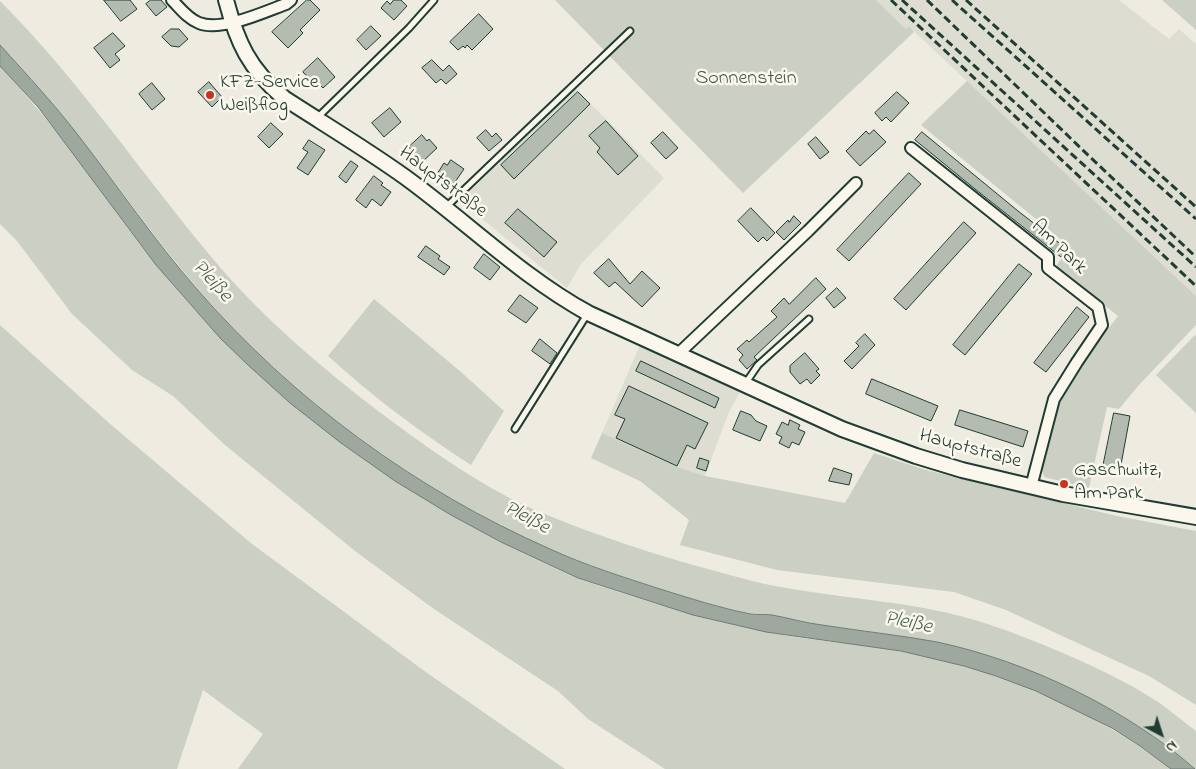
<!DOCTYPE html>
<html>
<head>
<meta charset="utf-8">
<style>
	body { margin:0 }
	#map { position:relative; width:1196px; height:769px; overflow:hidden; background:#eeece1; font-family:"Indie Flower",sans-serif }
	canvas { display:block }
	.north { position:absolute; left:1136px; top:709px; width:50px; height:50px; -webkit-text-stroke:4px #fbf7ec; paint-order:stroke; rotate:140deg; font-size:14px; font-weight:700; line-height:20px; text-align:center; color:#1f3d34 }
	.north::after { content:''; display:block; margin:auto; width:18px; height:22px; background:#1f3d34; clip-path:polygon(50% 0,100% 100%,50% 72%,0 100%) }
</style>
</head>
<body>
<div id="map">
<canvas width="1196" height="769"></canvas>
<div class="north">N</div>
</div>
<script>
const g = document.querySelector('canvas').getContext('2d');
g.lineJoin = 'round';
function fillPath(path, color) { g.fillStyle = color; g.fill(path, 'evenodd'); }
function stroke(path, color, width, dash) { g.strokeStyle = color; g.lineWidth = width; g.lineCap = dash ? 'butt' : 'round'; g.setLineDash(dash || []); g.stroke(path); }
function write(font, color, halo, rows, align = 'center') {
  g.font = font + ' "Indie Flower",sans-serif'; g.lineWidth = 5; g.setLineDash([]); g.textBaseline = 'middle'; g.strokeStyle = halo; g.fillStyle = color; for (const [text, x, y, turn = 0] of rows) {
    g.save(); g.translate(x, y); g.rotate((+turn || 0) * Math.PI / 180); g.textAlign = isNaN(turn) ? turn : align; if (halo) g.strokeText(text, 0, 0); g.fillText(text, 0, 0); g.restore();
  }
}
fillPath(new Path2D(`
	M876,0H1119L1169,39L1179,29L1196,44V296L920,37L909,27L906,29Z
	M575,88L664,178L581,264L567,288L460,201Z
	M640,345L740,392L728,414L705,476L680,468L602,433Z`), '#ddddd2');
fillPath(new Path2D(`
	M555,0H876L906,29L909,26L914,32L743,193Z
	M1162,0H1196V30Z
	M0,1C79,80 141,173 213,259C266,322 331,376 397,425C438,455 479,484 526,506C590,534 658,556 726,574C742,578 759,583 775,586C832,597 891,600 948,613C984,621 1017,634 1051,648C1089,664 1127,681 1161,704C1173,713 1184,722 1196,731V769C1172,750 1147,730 1119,714C1063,682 1001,656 937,643C895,634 851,630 808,623C796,621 784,617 773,616C763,614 754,614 744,612C680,598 618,576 557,552C532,543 509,530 485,517C379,461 275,380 197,288C156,240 120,188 81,139C56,106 28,76 0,46Z
	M0,66C29,98 56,130 82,164C107,199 131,234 158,267C238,365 329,440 437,506C469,526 502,543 537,559C552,566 567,574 582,580C642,600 704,619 767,632C811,641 856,643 900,651C998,667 1092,709 1171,769H665L588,719L558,691L434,609L355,551L225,445L173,396L132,370L72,314L17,241L0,224Z
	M967,81L1196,296V325L1139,385L1119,409L1107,407L1089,488L1044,477L1042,470C1047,450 1051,429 1057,410C1070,374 1096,345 1118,316L1056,266L1070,247L921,125Z
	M374,299L461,372L504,411L471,465C421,433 372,396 328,356Z
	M0,325L109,423L252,544L423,670L565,769H238L263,734L203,690L177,769H0Z
	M1195,335L1196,336V413L1156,375Z
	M602,433L680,468L705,476L845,503L874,453L926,470L1117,516L1196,531V705L1149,676L1006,610L954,592L777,570L680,545L689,520L640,481L591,458Z`), '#cbcfc4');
const water = new Path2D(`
	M0,45C28,76 56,106 81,139C119,188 155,241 196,288C293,400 416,490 550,549C585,565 623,577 660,589C689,598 720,608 751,614C758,615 765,614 772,615C789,618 805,623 822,625C860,631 899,635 937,642C1027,661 1127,709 1195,769H1171L1140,746L1112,728L1036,691L996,676L964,666L901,651L766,632L693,615L578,578L501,542L451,515L395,481L341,443L290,403L248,365L221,339L156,265L56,131L38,107L0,66Z`);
fillPath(water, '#9fa89f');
stroke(water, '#6c7d74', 1);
const building = new Path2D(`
	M104,0H130L137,9L121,21Z
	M151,0H161L167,7L156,16L146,4Z
	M307,0H310L320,10L300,30L303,33L288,48L272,32Z
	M394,0H401L407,6L394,20L381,8L387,1L390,4Z
	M479,14L493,29L472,50L467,45L465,48L463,46L458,50L450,42Z
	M371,26L381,36L366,50L357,40Z
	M171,29H179L188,39L179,47L171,46L162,37Z
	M113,33L125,46L115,54L120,60L110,68L94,48Z
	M318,58L335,77L323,88L315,80L312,82L303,72Z
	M432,60L443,71L449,65L457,74L446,84L441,79L436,83L422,68Z
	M209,82L222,97L212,107L198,92Z
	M152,83L165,99L152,110L139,94Z
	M578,92L590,104L514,179L501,165Z
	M897,92L909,103L891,122L886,117L882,121L875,113Z
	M390,108L401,122L384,137L372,123Z
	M606,121L638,156L618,175L597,152L600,148L589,136Z
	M271,123L283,134L269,148L258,137Z
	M486,130L492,137L496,133L502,140L489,151L477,138Z
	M874,130L886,142L860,166L846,151L866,131L869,134Z
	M663,132L678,148L666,159L651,143Z
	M922,132L1018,211L1067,249L1061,257L975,189L915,140Z
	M422,135L427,141L429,139L437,148L421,163L409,147Z
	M816,137L829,152L820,159L808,144Z
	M309,140L325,150L308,175L297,168L308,152L303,149Z
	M451,160L464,169L453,185L437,174L444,163L447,165Z
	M351,161L358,166L346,183L339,177Z
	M909,173L921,184L849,261L837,250Z
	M374,176L383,183L381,185L391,192L381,206L372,199L366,208L356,200Z
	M751,208L775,233L767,241L763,237L758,242L738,221Z
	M518,209L557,242L544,257L505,223Z
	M794,216L801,223L784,240L776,232L788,220L789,222Z
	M964,222L976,233L906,310L894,299Z
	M426,246L440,256L438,259L450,267L444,275L418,257Z
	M484,254L500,267L490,280L474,268Z
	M609,259L630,284L642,271L660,288L642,307L615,282L609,287L594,273Z
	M1019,264L1032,274L965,355L953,345Z
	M816,278L826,289L754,357L757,360L747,369L739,360L743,355L737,349L747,340L749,342L777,317L771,311L784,298L789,304Z
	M837,288L846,298L834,308L826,298Z
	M520,295L538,308L526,323L508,311Z
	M1077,307L1089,317L1046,372L1034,363Z
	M865,334L875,345L852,369L844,361L859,346L856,343Z
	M540,339L557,353L550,364L532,351Z
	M805,353L819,369L816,371L820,375L811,384L807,379L800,384L790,372V366Z
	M641,361L719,398L715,408L636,371Z
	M872,379L938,406L931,421L866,394Z
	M629,386L708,423L695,449L687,445L677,466L616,438L625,419L615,415Z
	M960,410L1028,431L1023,447L955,425Z
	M741,411L751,415L756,421L767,426L760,441L733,430Z
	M1114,413L1130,416L1120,470L1103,467Z
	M790,420L800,425L798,429L805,432L799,445L792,442L789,448L779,443L782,437L776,434L782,422L788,425Z
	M700,458L709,461L706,471L697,468Z
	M834,468L852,474L849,485L829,481Z`);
fillPath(building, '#b4bbb0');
stroke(building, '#1f3d34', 1);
const service = new Path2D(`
	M318,117L409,28L434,0
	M445,208L630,31
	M745,384L758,365L809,319
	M515,429L588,313`);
const minor = new Path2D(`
	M172,0C180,8 188,19 199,23C221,32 264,12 286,4L291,0
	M911,148L1048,257V268L1098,307L1102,325L1077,362L1054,399L1031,487
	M678,354L808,231L856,183`);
const secondary = new Path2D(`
	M226,0C237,42 249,69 284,98C324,124 366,149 405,177C467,222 521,276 588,313L842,429L916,456L962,470L1063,494L1196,517`);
stroke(service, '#1f3d34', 9);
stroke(minor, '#1f3d34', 14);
stroke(secondary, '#1f3d34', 18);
stroke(service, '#fbf7ec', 5);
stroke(minor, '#fbf7ec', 10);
stroke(secondary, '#fbf7ec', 14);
stroke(new Path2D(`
	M891,0L1196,286
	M902,0L1196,267
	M927,0L1089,156L1196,257
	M952,0L1196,219
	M966,0L1196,207`), '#1f3d34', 3, [8, 4]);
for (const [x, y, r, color] of [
	[210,95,5,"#c8321e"],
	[1064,484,5,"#c8321e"]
]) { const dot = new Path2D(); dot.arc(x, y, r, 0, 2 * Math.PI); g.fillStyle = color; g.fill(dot); stroke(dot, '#fbf7ec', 2); }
write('20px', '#415a51', '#fbf7ec', [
	["Sonnenstein",746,80]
]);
write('20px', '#1f3d34', '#fbf7ec', [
	["KFZ-Service",220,84],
	["Weißflog",220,107],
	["Gaschwitz,",1074,472],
	["Am Park",1074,495]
], 'left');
write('20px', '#1f3d34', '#fbf7ec', [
	["Hauptstraße",442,183,37],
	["Am Park",1058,248,44],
	["Hauptstraße",970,450,15]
]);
write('italic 21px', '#455d54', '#fbf7ec', [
	["Pleiße",211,282,48],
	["Pleiße",526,519,28],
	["Pleiße",908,624,12]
]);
</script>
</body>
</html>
